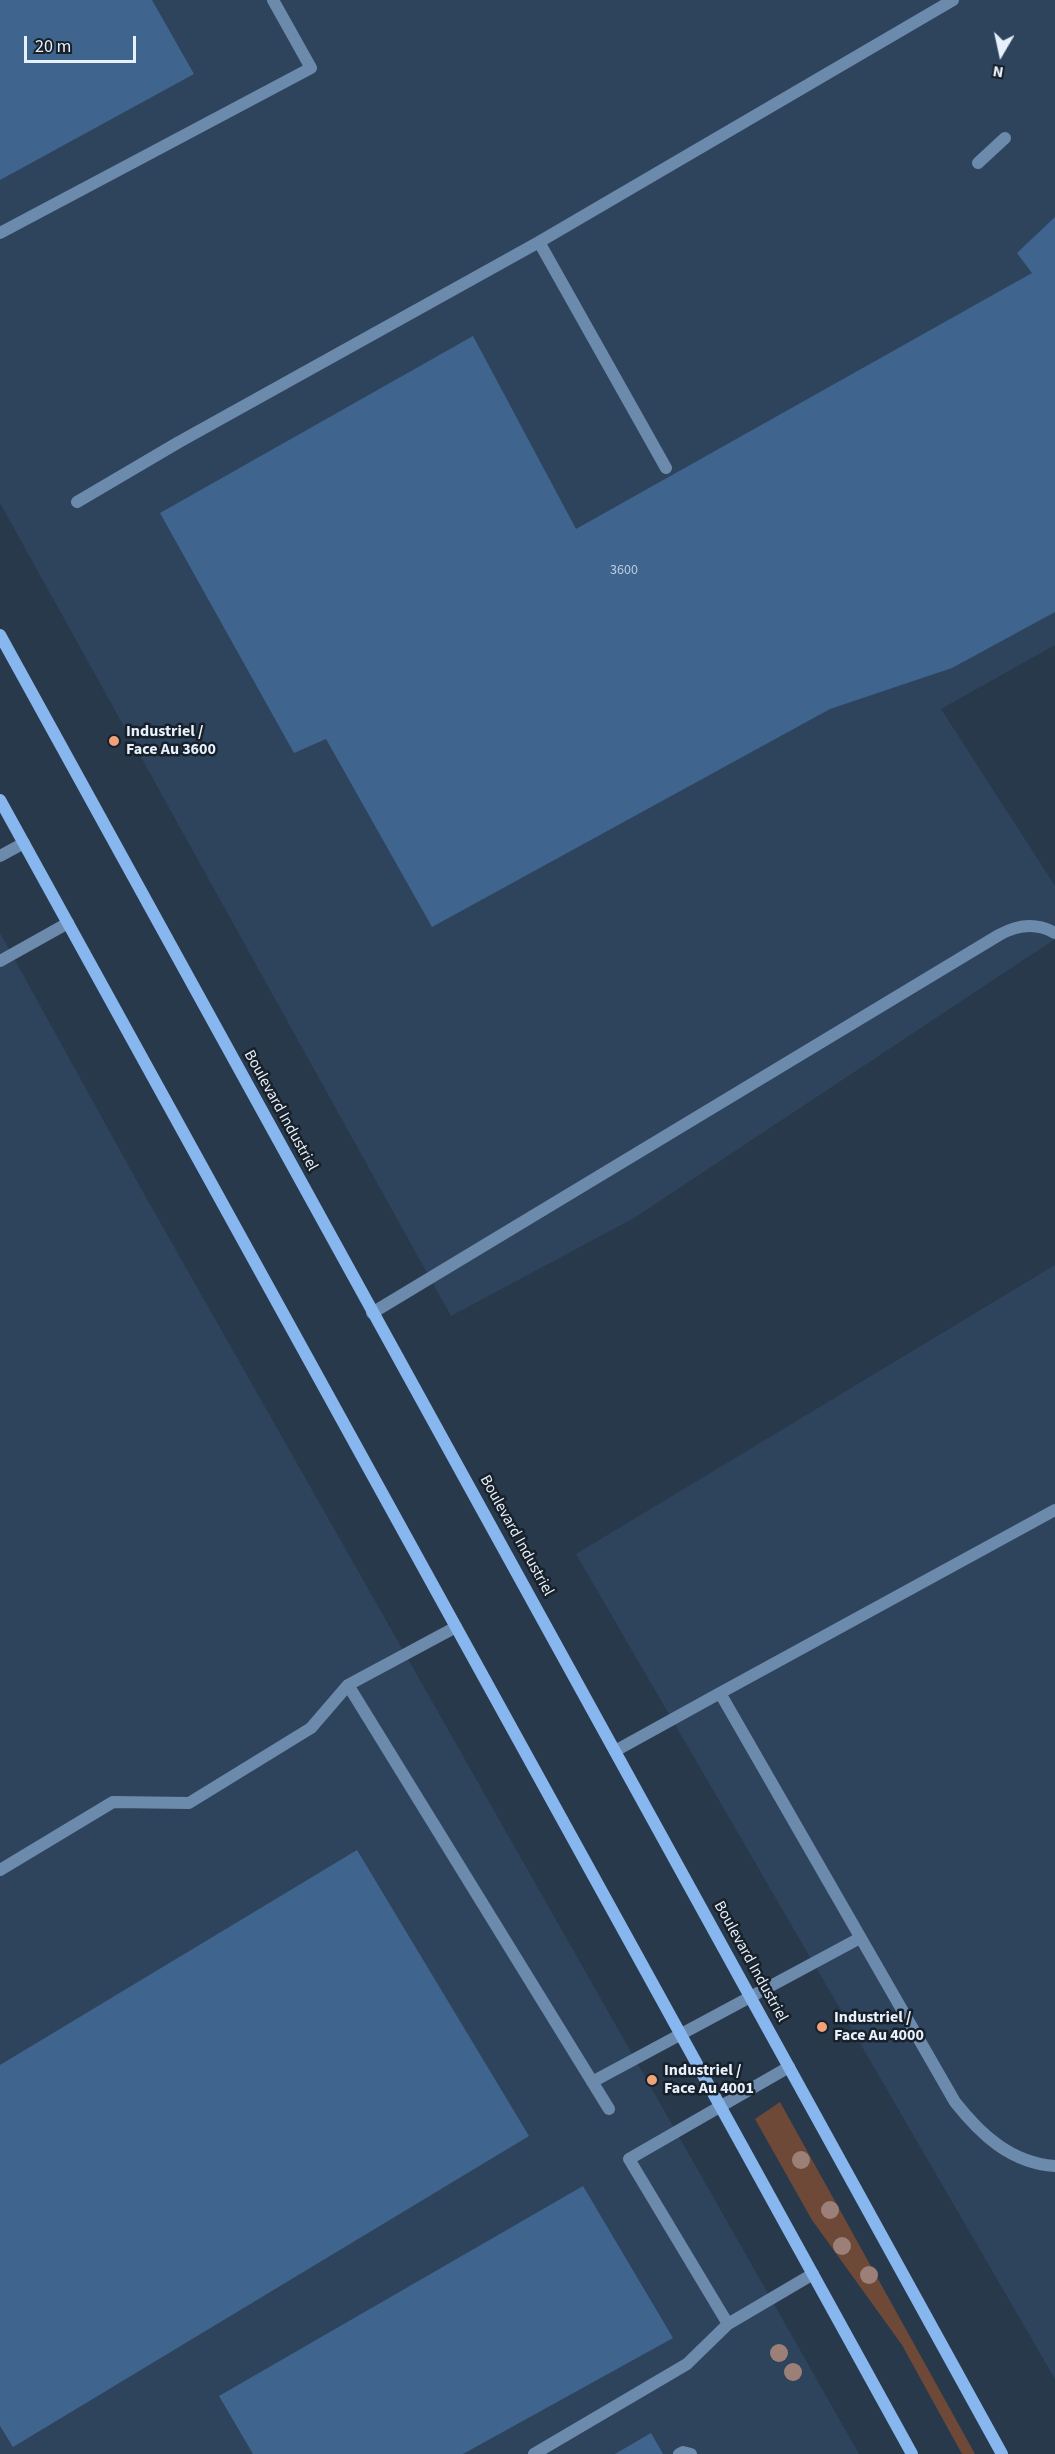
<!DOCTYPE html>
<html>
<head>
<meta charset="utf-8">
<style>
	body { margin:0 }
	#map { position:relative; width:1055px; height:2454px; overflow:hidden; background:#28394c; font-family:"Source Sans 3",sans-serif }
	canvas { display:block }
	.north { position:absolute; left:971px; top:24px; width:60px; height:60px; -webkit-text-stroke:4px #182029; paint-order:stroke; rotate:189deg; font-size:16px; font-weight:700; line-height:24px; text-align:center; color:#e6f1fd }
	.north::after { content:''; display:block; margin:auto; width:21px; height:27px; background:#e6f1fd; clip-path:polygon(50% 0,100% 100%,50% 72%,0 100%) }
	.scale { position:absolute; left:24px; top:36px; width:112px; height:27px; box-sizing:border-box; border:3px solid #e6f1fd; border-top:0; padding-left:8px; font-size:18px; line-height:21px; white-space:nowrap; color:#e6f1fd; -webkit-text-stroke:4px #182029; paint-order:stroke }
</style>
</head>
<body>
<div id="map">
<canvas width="1055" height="2454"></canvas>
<div class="north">N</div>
<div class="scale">20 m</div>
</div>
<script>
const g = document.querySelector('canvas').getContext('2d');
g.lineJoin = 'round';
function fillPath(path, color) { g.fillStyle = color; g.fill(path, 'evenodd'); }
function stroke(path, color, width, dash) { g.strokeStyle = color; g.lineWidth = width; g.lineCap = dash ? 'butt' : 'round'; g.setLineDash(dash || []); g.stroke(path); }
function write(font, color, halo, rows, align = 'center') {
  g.font = font + ' "Source Sans 3",sans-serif'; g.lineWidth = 5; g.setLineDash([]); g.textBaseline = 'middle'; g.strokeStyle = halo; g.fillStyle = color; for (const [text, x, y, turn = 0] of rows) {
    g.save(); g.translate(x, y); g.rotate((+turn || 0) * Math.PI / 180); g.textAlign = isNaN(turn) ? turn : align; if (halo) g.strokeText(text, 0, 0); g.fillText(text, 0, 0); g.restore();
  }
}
fillPath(new Path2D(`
	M0,0H1055V645L941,709L1055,886V939L634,1218L451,1316L0,503Z
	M0,933L139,1185L859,2454H0Z
	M1055,1265V2379L576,1554Z`), '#2e445d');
fillPath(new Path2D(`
	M780,2102L975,2454H962L902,2345L812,2220L755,2119Z`), '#6e4937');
fillPath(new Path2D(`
	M0,0H152L194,74L0,180Z
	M1055,217V612L952,668L830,709L432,927L326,739L294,753L160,513L473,336L576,529L1032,273L1017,253Z
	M357,1850L529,2136L13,2447L0,2426V2065Z
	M583,2186L673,2338L463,2454H253L219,2396Z
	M651,2433L663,2454H615Z`), '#3f648d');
stroke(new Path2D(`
	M978,163L1005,138
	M0,233L311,68L273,0
	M539,242L953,0
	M77,502L179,442L539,242L666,468
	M0,856L24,843
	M0,961L68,923
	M372,1313L999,935C1017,925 1036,922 1055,933
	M348,1685L609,2109
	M720,1693L1055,1510
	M615,1751L720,1693L955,2102C981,2135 1011,2163 1055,2166
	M0,1870L113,1802L189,1803L311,1728L348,1685L456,1627
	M789,2067L629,2159L728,2324L813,2274
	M592,2082L860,1938
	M534,2454L687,2364L728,2324
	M679,2454L683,2452L691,2454`), '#6c8aac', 12);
stroke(new Path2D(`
	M0,635L1002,2454
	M0,800L912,2454`), '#87b7ee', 12);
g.fillStyle = '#9c8077';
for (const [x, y] of [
	[801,2160],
	[830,2210],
	[842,2246],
	[869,2275],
	[779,2353],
	[793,2372]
]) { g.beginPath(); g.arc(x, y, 9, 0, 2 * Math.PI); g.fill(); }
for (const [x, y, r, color] of [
	[114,741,6,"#f0a27a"],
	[822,2027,6,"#f0a27a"],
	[652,2080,6,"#f0a27a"]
]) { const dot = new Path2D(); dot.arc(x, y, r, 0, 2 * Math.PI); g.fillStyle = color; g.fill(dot); stroke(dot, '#182029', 2); }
write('14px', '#bccee1', null, [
	["3600",624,571]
]);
write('bold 16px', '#e6f1fd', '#182029', [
	["Industriel /",126,732],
	["Face Au 3600",126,750],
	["Industriel /",834,2018],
	["Face Au 4000",834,2036],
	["Industriel /",664,2071],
	["Face Au 4001",664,2089]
], 'left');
write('16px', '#e6f1fd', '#182029', [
	["Boulevard Industriel",280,1111,61],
	["Boulevard Industriel",516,1536,61],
	["Boulevard Industriel",750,1962,61]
]);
</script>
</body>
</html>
